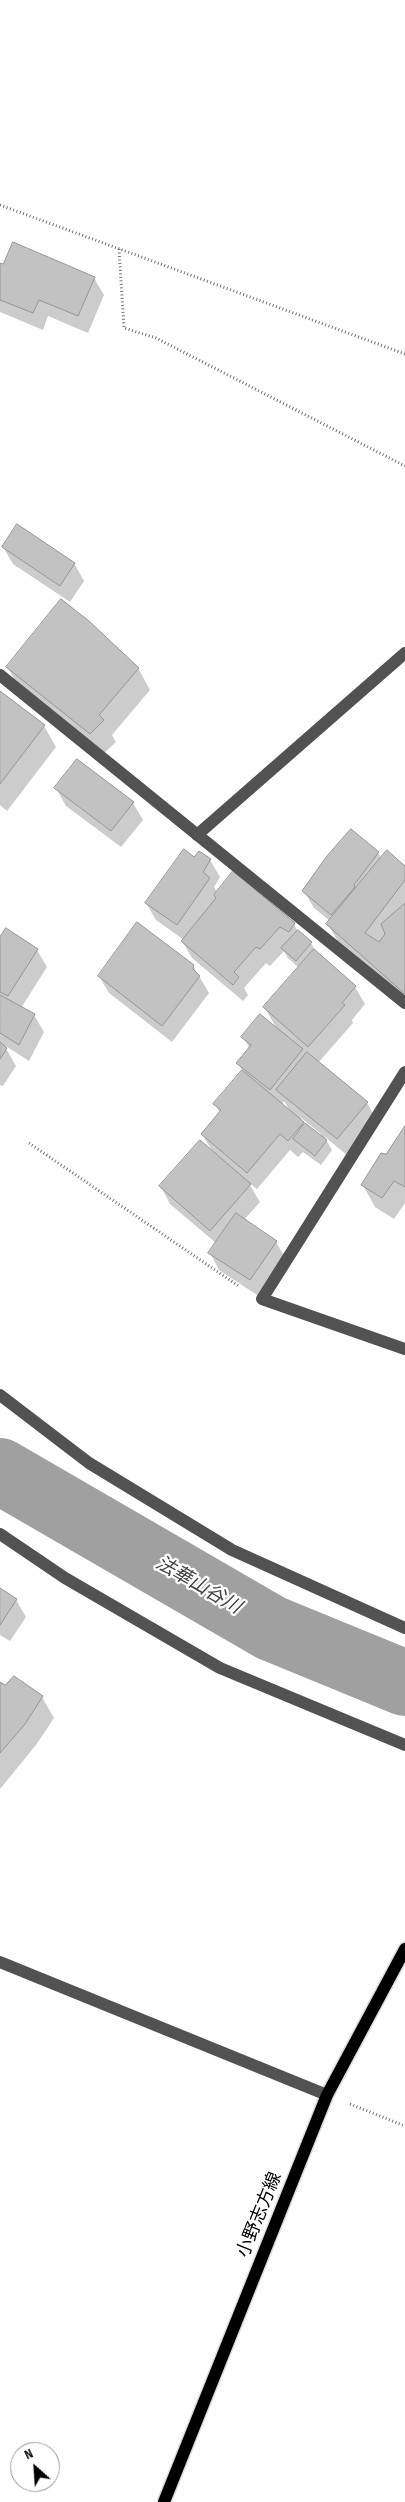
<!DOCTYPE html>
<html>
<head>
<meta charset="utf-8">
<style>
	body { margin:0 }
	#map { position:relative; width:405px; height:2502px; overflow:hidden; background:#fff; font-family:"Sofia Sans Condensed",sans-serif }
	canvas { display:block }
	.north { position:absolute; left:10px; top:2442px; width:50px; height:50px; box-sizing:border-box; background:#fff; border:1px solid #999; border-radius:50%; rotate:334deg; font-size:14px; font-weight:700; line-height:20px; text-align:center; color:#000 }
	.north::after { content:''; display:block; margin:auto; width:18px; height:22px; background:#000; clip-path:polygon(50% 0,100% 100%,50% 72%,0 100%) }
</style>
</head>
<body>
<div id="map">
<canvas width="405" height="2502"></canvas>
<div class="north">N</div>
</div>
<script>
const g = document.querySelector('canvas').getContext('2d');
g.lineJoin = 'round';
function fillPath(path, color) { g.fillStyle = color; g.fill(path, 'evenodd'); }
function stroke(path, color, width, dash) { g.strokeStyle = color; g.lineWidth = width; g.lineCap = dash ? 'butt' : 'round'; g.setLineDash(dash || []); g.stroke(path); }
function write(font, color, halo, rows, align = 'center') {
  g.font = font + ' "Sofia Sans Condensed","Noto Sans JP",sans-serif'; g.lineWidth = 4.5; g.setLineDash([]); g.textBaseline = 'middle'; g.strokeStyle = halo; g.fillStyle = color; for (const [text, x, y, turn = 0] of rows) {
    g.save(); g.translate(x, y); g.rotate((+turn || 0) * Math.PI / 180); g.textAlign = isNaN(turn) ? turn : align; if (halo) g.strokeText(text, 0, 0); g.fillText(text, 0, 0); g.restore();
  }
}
fillPath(new Path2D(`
	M0,264L94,278L104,295L88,333L48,316L43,330L0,312Z
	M3,547L74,563L84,581L70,602L13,564Z
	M8,668H138L150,690L112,735L116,742L103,754L20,689Z
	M0,693L44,726L56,747L7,811L0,805Z
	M56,788L133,803L143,820L121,847L66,806Z
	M351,831L378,853L382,859L405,867V1003L340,945L328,924L330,921L314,908L304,891Z
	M194,858L210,860L220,877L214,887L217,892L294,924L298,932L311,943L316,952L355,987L365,1004L352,1020L353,1023L318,1063L367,1103L377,1120L348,1156L324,1136L332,1150L321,1165L303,1152L298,1157L290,1150L257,1189L248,1182L260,1202L244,1220L276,1242L286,1259L260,1297L219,1270L210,1253L216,1243L170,1204L161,1187L213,1152L202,1134L220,1113L215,1104L243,1072L238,1063L250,1049L243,1037L277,1029L265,1008L299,968L288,958L284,951L270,966L266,963L244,988L248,995L243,1001L192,958L182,941L184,940L156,920L146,903ZM284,1101L290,1111L282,1105ZM300,1117L321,1134L320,1136L304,1124Z
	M0,940L37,950L47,967L21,1008L34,1015L44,1032L29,1061L4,1045L16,1066L3,1086L0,1085Z
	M193,966L209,993L172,1042L109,993L99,976Z
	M405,1129V1203L394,1219L375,1207L363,1185Z
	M0,1589L16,1600L26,1617L10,1641L0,1635Z
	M0,1684L42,1697L54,1718L36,1745L0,1789Z`), '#0003');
stroke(new Path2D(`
	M0,1471L271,1628L405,1683`), '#a0a0a0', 66);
const building = new Path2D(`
	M13,242L95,277L78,316L39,300L33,313L0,300V263L3,264Z
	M17,524L75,563L60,586L2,547Z
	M61,599L89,621L139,668L99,715L104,720L90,734L6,667Z
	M0,691L45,725L0,784Z
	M77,759L134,802L111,831L54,788Z
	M351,829L379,852L354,885L355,887L331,915L302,891L327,856Z
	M184,849L194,857L199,851L211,859L203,872L210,878L177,925L145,903Z
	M387,850L405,866V880L365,933L379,942L385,934L381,924L405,903V994L326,924Z
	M233,871L295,923L289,932L280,927L260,949L256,947L234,972L239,977L233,985L181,941L216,898L214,895Z
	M137,922L194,965L193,969L200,976L162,1026L98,976Z
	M6,928L38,949L8,996L0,992V937Z
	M298,930L312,942L296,961L281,948Z
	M314,949L356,986L342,1003L345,1005L308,1047L263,1007Z
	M0,995L35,1014L19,1045L0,1033Z
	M260,1014L303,1049L270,1090L236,1063L251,1045L241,1037Z
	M0,1042L7,1048L0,1059Z
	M307,1052L368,1102L337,1139L276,1090Z
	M242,1070L304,1122L288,1141L280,1134L247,1173L201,1134L221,1110L213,1104Z
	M305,1123L327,1140L315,1156L293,1139Z
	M405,1126V1187L394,1181L382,1198L361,1185L381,1153L386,1154Z
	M200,1140L251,1184L210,1231L159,1186Z
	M236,1213L277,1241L250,1280L208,1253Z
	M0,1588L17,1599L0,1625Z
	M14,1676L43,1696L25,1724L0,1753V1682L5,1685Z`);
fillPath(building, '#c2c2c2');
stroke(building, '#969696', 1);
const major = new Path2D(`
	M164,2502L327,2095L405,1949`);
stroke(major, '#dbdbdb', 15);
stroke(new Path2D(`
	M0,205L405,354
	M119,249L124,328L156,338L405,466
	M29,1143L240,1287
	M350,2104L405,2126`), '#747474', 3, [1, 2.5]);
stroke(new Path2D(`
	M0,675L405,1003
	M197,835L405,653
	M405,1072L262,1299L405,1349
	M0,1395L89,1463L232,1550L405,1628
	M0,1534L65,1578L220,1668L405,1745
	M0,1962L327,2095`), '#525252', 12);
stroke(major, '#000', 12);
write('18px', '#000', '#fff', [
	["小野志方線",260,2215,-68]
]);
write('italic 19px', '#414141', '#fff', [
	["法華山谷川",198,1586,30]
]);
</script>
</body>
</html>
